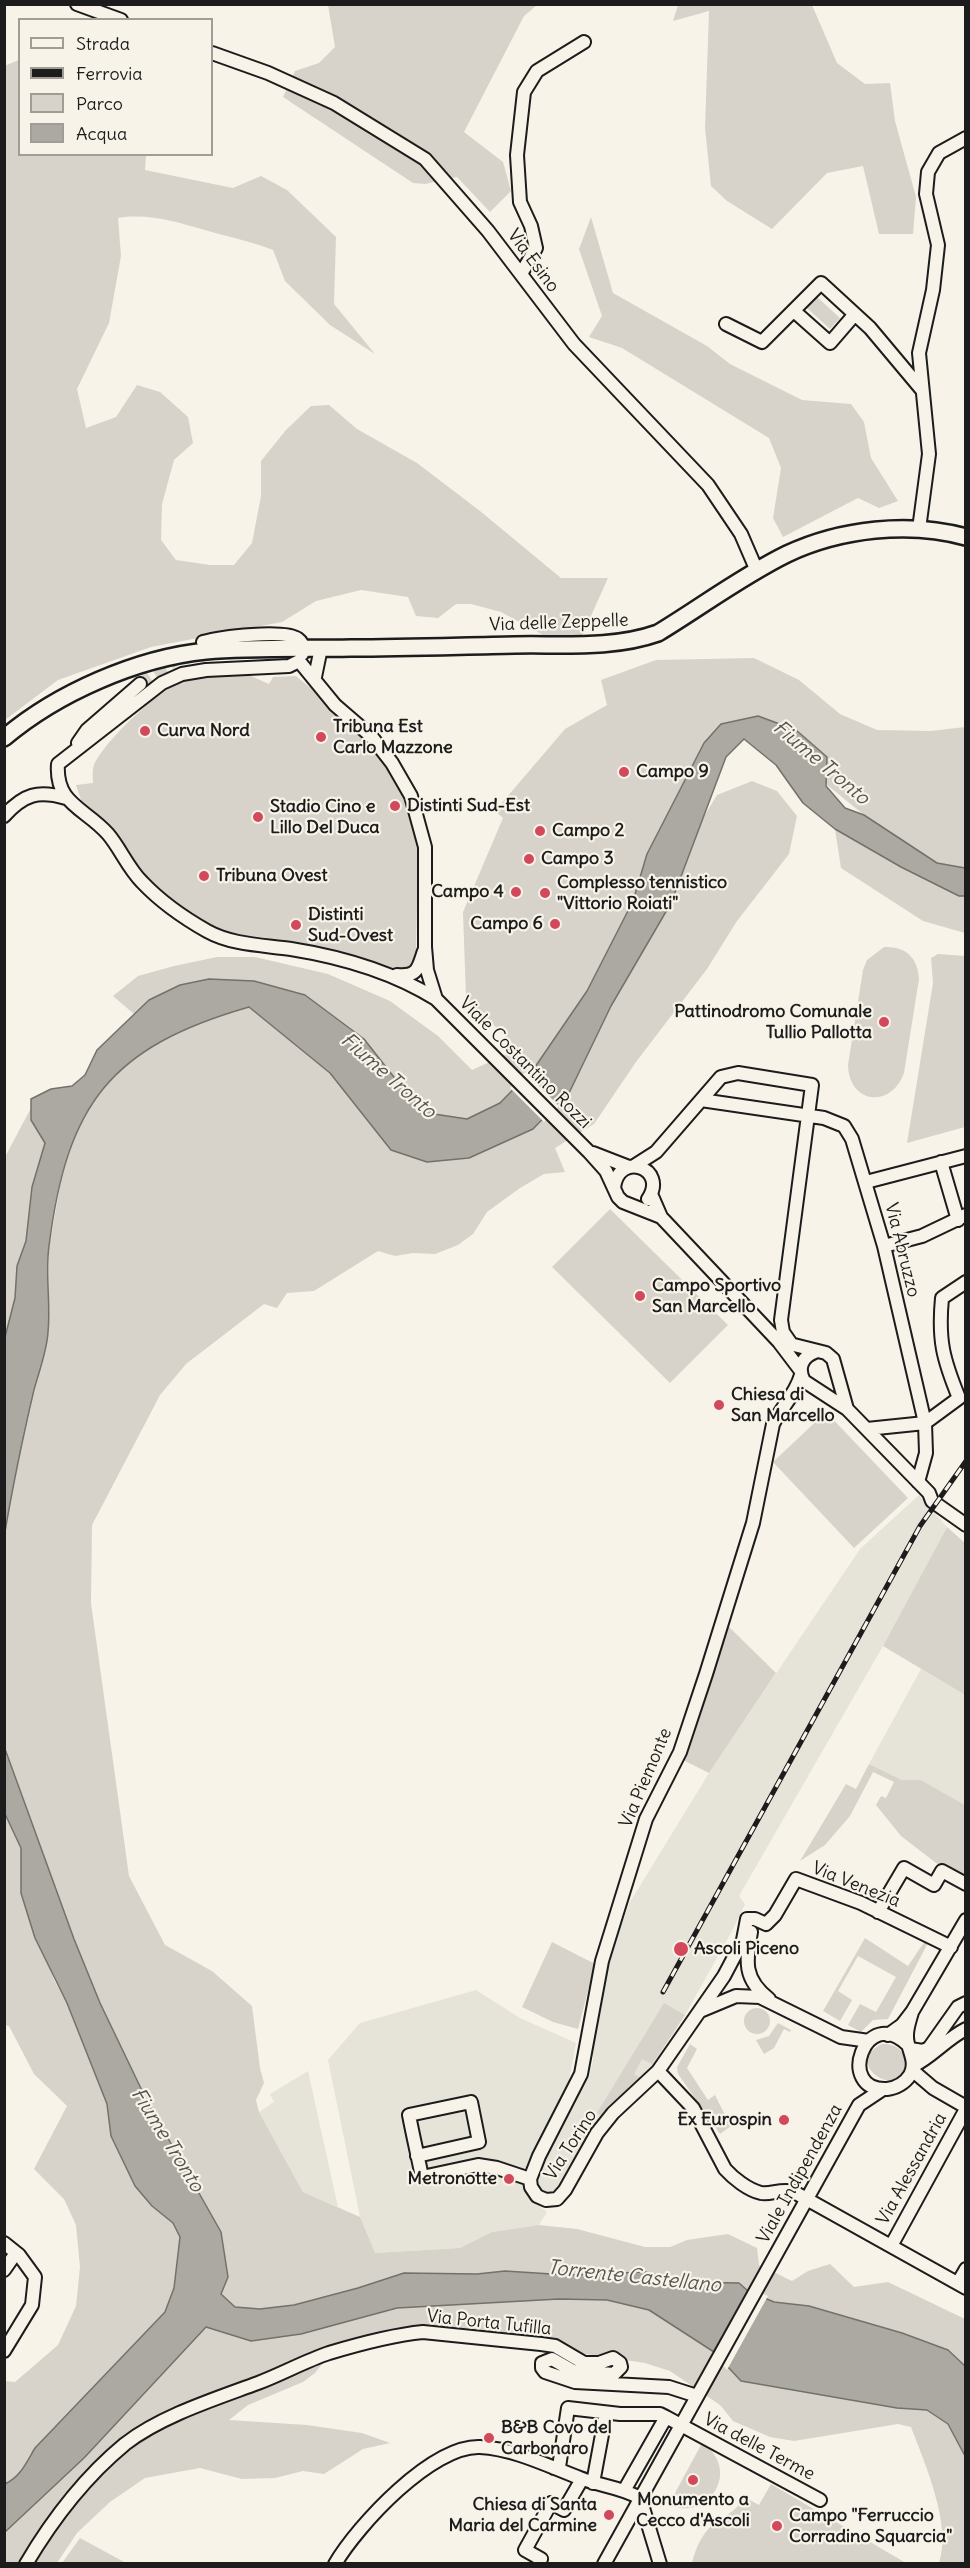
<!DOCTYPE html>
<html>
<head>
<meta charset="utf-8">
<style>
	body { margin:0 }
	#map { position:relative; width:970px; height:2568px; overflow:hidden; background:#f7f3e8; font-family:Delius,sans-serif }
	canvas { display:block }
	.frame { position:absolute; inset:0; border:6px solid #1c1c1c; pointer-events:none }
	.legend { position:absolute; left:18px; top:18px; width:195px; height:138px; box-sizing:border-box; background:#f7f3e8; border:2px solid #9f9d96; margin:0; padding:8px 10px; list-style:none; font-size:18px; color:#1c1c1c }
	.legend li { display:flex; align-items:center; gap:12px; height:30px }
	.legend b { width:30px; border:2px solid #9f9d96 }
</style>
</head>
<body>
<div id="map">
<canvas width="970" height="2568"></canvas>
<div class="frame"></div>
<ul class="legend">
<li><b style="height:8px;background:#f7f3e8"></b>Strada</li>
<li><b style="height:8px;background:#1c1c1c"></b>Ferrovia</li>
<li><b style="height:16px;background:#d7d3cb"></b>Parco</li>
<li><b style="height:16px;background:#aca9a2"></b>Acqua</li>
</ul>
</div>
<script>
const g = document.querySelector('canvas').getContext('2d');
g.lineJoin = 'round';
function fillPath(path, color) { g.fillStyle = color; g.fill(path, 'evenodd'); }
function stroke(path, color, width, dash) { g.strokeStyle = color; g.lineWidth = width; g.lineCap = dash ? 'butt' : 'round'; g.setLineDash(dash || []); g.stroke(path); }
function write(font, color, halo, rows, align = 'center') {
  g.font = font + ' Delius,sans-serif'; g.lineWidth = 4.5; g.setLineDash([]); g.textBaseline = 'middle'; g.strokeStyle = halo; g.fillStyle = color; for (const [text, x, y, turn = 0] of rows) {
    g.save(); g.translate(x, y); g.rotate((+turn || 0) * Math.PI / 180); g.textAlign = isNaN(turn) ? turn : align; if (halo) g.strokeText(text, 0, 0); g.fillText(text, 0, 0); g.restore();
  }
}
fillPath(new Path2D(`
	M919,1495L947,1527L883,1646L739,1896L745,1904L731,1933L685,2015L644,2080L560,2189L552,2193L545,2191L539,2185L538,2176L541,2163L589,2076L593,2061V2021L606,1964L630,1902L709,1773L860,1549Z
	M921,1669L965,1695V1805L921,1780H902L869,1764Z
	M476,1990L520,2018L576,2043L568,2086L522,2175L524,2186L531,2200L547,2212L539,2225L492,2232L460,2248L374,2253L360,2217L328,2060L360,2023Z
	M308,2071L338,2207L303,2192L259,2112L274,2102L270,2094Z`), '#e6e3d9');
fillPath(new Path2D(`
	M328,5H537L524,16L464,132L503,162L511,191L490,212L457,177L425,184L413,183L283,97L295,71L319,63L335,47Z
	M678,5H812L837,63L865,84L890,83L895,121L916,197L913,234H879L863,166L827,173L772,229L727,201L711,186L705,128L709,11L673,21Z
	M19,60L20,154L146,155L145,170L233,188L261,176L287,190L336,237L334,304L375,354L330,325L285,281L273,250C250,241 228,237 205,230C176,222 148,213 118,218L121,256L109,323L77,389L86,428L116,417L137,385L160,392L188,417L193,443L174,460L162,504L161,540L176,560L210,565H234L252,543L261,496V461L286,430L311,406L329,405L357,429L417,463L480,511L561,578H608L582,636H545L501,612L471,604H456L438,618L416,616L408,597L361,590L316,601L282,622L151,647L58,680L5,720L4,66Z
	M591,217L613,293L707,346L730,364L802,400L851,404L864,422L871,458L898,501L879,508L858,498L783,537L773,518L781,468L769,438L622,348L589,337L602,316L579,249Z
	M816,296L840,318L830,329L806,307Z
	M754,658L799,680L840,714L877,730L931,731L965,727V868L937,863L864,815L826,784L827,757L796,730L704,743L647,854L633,901L587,991L535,1067L500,1103L467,1119L434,1114L408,1095L364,1039L305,995L209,979L180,985L149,1000L134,1014L113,996L138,976L174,966L217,957H255L328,974L390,1001L438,1036L472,1070L518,1049L466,998L463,912L503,818L495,811L565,729L607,705L601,680L656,660Z
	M234,673L251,676L269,684L273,677L296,676L314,691L329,687L375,733L414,795L429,906L417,907L416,952L408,969L401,971L306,947L274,940L238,937L212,930L149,882L83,806L76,785L93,783C93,778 92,770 94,765C105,740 159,690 184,680C201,673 217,673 234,673Z
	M752,781L777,791L797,816L789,854L737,921L707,969L636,1062L594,1124L555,1148L565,1172L544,1174L520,1188L487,1212L473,1234L458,1245L435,1254L413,1253L395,1256L378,1251L314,1291L287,1293L277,1308L264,1304L186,1364L160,1395L92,1525L91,1603L129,1876L165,1945L212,1971L252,2006L260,2068L264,2083L256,2100L259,2112L303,2192L360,2217L375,2253L460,2248L492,2232L539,2225L577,2229L645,2247H670L687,2240L728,2234L757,2248L759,2265L792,2281L808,2271L830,2264L854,2287L888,2282L965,2319V2366L948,2350L902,2333L809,2306L774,2302L748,2291L739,2283L686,2282L645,2272L567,2275L505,2271L477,2274L404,2273L358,2288L294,2305L260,2309L235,2307L220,2295L228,2277L221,2232L147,2101L100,2003L74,1940L5,1746V1532L16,1473L48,1333L49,1248L64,1164L85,1112L115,1073L148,1047L206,1019L249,1007L330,1073L391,1150L427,1162L469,1158L533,1129L570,1091L611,1006L671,903L700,823L717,795Z
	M835,829L901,867L959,896H965V933L923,921L841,868Z
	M884,947C906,946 918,958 919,979L904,1073C891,1109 849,1104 848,1065L863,970L867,960Z
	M938,954L965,956V1127L907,1143L933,983L931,958Z
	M31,1108V1120L45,1143L32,1187L26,1241L17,1266L15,1298L5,1337V1157Z
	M610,1209L728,1325L670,1383L552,1267Z
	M826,1412L908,1498L854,1548L773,1462Z
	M947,1527L965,1543V1695L883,1646Z
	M727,1625L776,1673L709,1773L681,1759Z
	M869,1764L902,1780H921L965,1805V1881L940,1866L901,1836L876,1805L881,1796L886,1798L894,1782L873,1772L850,1816L825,1845L800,1861L846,1784L856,1789Z
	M4,1814L21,1848V1893L54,1980L67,2003L107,2104L111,2136L152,2206L173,2223L180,2237L174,2288L165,2312L35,2448C26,2463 21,2476 5,2484V2381L15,2382L58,2345L76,2306L80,2267L76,2225L64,2199L34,2169L67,2106L34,2074L9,2026L5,2025Z
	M912,1933L930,1939L888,2019L873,2020L861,2032L848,2025L860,2004L876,2012L896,1977L858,1956L838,1991L852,2000L840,2021L823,2011L865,1938L908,1966L925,1941Z
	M552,1942L595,1964L578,2029L553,2022L522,2007Z
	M664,2003L685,2015L652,2064L642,2059L634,2074L644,2080L603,2117L597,2113Z
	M744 2021a13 13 0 1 1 26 0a13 13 0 1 1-26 0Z
	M778,2023L791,2030L790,2032L784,2029L774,2048L764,2054L756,2040L769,2036Z
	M690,2044L697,2049L687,2068L708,2100L715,2095L726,2117L730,2115L735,2123L720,2134L678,2074L677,2067Z
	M882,2044C893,2043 905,2049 905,2062C905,2104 839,2064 882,2044Z
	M559,2299L607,2300L649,2310L714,2352L741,2381L897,2408L927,2410L948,2424L965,2456V2563H939C952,2525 925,2464 911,2427L898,2424L794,2441L770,2437L733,2421L720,2405L670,2371L645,2363L409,2327L334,2349L315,2373L303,2382L248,2405L229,2420L307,2425L362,2433L390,2443L363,2449L324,2474L303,2471L275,2478L242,2479L200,2468L145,2478L110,2502L77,2533L57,2563L5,2564V2532L84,2458L206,2327L251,2341L301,2334L397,2308Z
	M702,2443C744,2471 705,2524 669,2504Z
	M771,2484L906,2563H692C696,2546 704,2529 720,2519C733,2511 735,2511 744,2497L759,2505Z
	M80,2538L126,2563H62Z`), '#d7d3cb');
const water = new Path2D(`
	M758,716L796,730L827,757L826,786L845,808L864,815L937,863L965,868V896H959L901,867L835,829L803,803L776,765L744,739L726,757L671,903L611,1006L570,1091L533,1129L469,1158L427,1162L391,1150L330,1073L249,1007C110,1047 67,1104 49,1246C45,1275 51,1304 48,1332C47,1351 39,1371 34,1390C23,1437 13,1484 5,1532V1337L15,1298L17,1266L26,1241L32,1187L45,1143L31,1120V1099L51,1089L72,1086L85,1075L97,1050L149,1000L180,985L209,979L254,981L305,995L364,1039L408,1095L434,1114L467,1119L500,1103L535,1067L587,991L633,901L647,854L704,743L721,724Z
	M4,1746L74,1939L100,2003L147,2101L221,2232L228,2277L221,2294L235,2307L260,2309L294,2305L358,2288L404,2273L477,2274L505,2271L567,2275L645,2272L686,2282L739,2283L748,2291L774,2302L809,2306L902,2333L948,2350L965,2366V2456L948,2424L927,2410L897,2408L741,2381L714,2352L649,2310L607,2300L559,2299L397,2308L301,2334L251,2341L206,2327L84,2458L5,2532V2484C21,2476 26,2463 35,2448L165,2312L174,2288L180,2237L173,2223L152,2206L135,2186L111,2136L107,2104L67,2003L35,1938L21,1893V1848L5,1814Z`);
fillPath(water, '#aca9a2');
stroke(water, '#72716c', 1.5);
fillPath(new Path2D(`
	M525,1072L559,1106L544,1122L510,1088Z
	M749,2287L768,2296L727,2370L712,2354Z`), '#f7f3e8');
stroke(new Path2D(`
	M140,684L180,657`), '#d6d3c9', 12, [12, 6]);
const minor = new Path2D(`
	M77,4L121,20
	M212,53L268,73L334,103L425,159L488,231L574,344L708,485L741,534L757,571
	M521,274L536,248L531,226L520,202L517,155L524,92L537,71L584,42
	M794,311L830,343L855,314
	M726,324L762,342L821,283L870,328L922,390
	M919,529L929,454L919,353L933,290L938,245L926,194L928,172L939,153L966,138
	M203,642C220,637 285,629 298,639C301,641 302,644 304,647L302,654
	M315,677L321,648
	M78,743L87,730L140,684
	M4,816C24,794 38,790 66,798
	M397,975C418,977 418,968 424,951
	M436,999L427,970L425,947V847L411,796L392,763L371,736L335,705L299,661L289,666L206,670L182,674L162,683L58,764C55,804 85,808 108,834C120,848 128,868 142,882C160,901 184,918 207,931C232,945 263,945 291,949C341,957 393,972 436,999L589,1152L606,1171L618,1197L623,1202L661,1217
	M701,1100L824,1118L844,1126L852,1139L884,1246L925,1423L926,1453L918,1482
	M593,1153L629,1167
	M941,1162L958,1220
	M634,1166L656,1152L721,1077L738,1073L812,1085L781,1320L783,1332L792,1345
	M866,1182L966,1156
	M614,1188C618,1150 669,1168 648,1199
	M651,1194L661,1217L779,1342L801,1371
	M884,1246L922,1236L966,1215
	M786,1343L826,1353L833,1359L847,1409
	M815,1352C802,1357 797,1368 804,1381L847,1409L929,1493L932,1501L966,1525
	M801,1375C795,1395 783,1405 773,1424L753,1523L706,1674L680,1752L646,1819L602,1961L581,2074L539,2156L530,2179L531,2187L537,2196L546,2200L557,2199L565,2190L597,2133L613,2113L658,2071L724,1976L743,1940L747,1919H755L766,1924L775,1915L796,1879L861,1903L951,1947
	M925,1423L959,1398C943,1359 938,1340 942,1298L966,1282
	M867,1429L925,1423
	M878,1912L904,1868L934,1885L942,1871L966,1884
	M751,1932C746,1961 743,1979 769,1999
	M700,2011L736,1996L760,1997L841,2037L869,2041
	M888,2035L902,2025L912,2012L966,1920
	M908,2045C865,2003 835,2092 887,2089C896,2088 905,2083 910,2075C918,2060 906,2049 907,2035C907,2027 910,2020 912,2012
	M910,2049L923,2051L929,2048L958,2007L966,2003
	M913,2066C932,2057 946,2039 966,2029
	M912,2070L933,2088L966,2107
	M658,2071L693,2108L725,2169C733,2178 748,2190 761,2193C771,2195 781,2188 794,2192L966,2288
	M417,2156L479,2142L471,2102L409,2115C413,2136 418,2157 422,2177L478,2165L497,2168L530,2179
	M4,2243L19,2255L35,2277L32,2305L4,2351
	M891,2246L966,2109
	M4,2270L16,2253
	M958,2283L966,2269
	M554,2468L559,2467L568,2408L620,2414H660L666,2417
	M593,2483L606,2413
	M625,2489L666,2417L820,2500
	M640,2498L660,2564
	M26,2564C52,2520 85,2477 125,2444C161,2416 215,2399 258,2383C282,2374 305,2361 329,2353C359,2344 392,2335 423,2332L541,2344L555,2346L584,2363H599L613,2358L620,2363L621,2367L614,2374L573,2371L552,2359L542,2363V2368L545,2372L575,2382L669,2387L697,2396
	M335,2564C358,2525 432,2445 480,2447C515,2449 548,2466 580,2478C600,2486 621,2487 640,2498
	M539,2564L541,2559L525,2550L551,2503L564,2510L582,2479
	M604,2564L859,2105L883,2089`);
const major = new Path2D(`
	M4,738C57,693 137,658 206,651C254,647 303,649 351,648C406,648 460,646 515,645C562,644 613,649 658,633C701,607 742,576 787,554C840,529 909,521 966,537`);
stroke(minor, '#1c1c1c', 16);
stroke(major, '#1c1c1c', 20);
stroke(minor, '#f7f3e8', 12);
stroke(major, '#f7f3e8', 15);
const rail = new Path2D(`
	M663,1992L920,1526L966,1461`);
stroke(rail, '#1c1c1c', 5);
stroke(rail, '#f7f3e8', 3, [9]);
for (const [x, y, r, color] of [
	[145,731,6,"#d1495b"],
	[321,737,6,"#d1495b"],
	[624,772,6,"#d1495b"],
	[395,806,6,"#d1495b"],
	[258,817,6,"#d1495b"],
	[540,831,6,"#d1495b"],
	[529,859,6,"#d1495b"],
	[204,876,6,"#d1495b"],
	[516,892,6,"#d1495b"],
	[545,893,6,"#d1495b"],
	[555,924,6,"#d1495b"],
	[296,925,6,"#d1495b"],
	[884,1022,6,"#d1495b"],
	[640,1296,6,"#d1495b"],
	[719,1405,6,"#d1495b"],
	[681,1949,8,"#d1495b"],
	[784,2120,6,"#d1495b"],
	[509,2179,6,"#d1495b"],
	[489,2438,6,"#d1495b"],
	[693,2480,6,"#d1495b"],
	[609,2515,6,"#d1495b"],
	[777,2526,6,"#d1495b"]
]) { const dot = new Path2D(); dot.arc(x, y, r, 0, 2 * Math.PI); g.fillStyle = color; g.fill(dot); stroke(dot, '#f7f3e8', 2); }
write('18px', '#1c1c1c', '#f7f3e8', [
	["Via Esino",533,261,53],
	["Via delle Zeppelle",559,623,-2],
	["Viale Costantino Rozzi",525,1063,45],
	["Via Abruzzo",902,1250,76],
	["Via Piemonte",646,1778,-67],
	["Via Venezia",856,1885,22],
	["Via Torino",571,2145,-57],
	["Via Alessandria",912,2169,-61],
	["Viale Indipendenza",800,2174,-61],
	["Via Porta Tufilla",489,2323,6],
	["Via delle Terme",759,2447,28]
]);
write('bold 18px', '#1c1c1c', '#f7f3e8', [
	["Tribuna Est",333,727],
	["Carlo Mazzone",333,748],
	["Curva Nord",157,731],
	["Campo 9",636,772],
	["Distinti Sud-Est",407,806],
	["Stadio Cino e",270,807],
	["Lillo Del Duca",270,828],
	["Campo 2",552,831],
	["Campo 3",541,859],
	["Tribuna Ovest",216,876],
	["Complesso tennistico",557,883],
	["\"Vittorio Roiati\"",557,904],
	["Campo 4",504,892,"right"],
	["Distinti",308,915],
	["Sud-Ovest",308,936],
	["Campo 6",543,924,"right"],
	["Pattinodromo Comunale",872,1012,"right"],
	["Tullio Pallotta",872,1033,"right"],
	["Campo Sportivo",652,1286],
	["San Marcello",652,1307],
	["Chiesa di",731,1395],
	["San Marcello",731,1416],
	["Ascoli Piceno",694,1949],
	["Ex Eurospin",772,2120,"right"],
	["Metronotte",497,2179,"right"],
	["B&B Covo del",501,2428],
	["Carbonaro",501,2449],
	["Monumento a",693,2500,"center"],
	["Cecco d'Ascoli",693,2521,"center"],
	["Chiesa di Santa",597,2505,"right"],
	["Maria del Carmine",597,2526,"right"],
	["Campo \"Ferruccio",789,2516],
	["Corradino Squarcia\"",789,2537]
], 'left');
write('italic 20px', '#565452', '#f7f3e8', [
	["Fiume Tronto",821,763,40],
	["Fiume Tronto",388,1076,41],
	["Fiume Tronto",167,2140,58],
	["Torrente Castellano",634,2277,6]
]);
</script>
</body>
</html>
